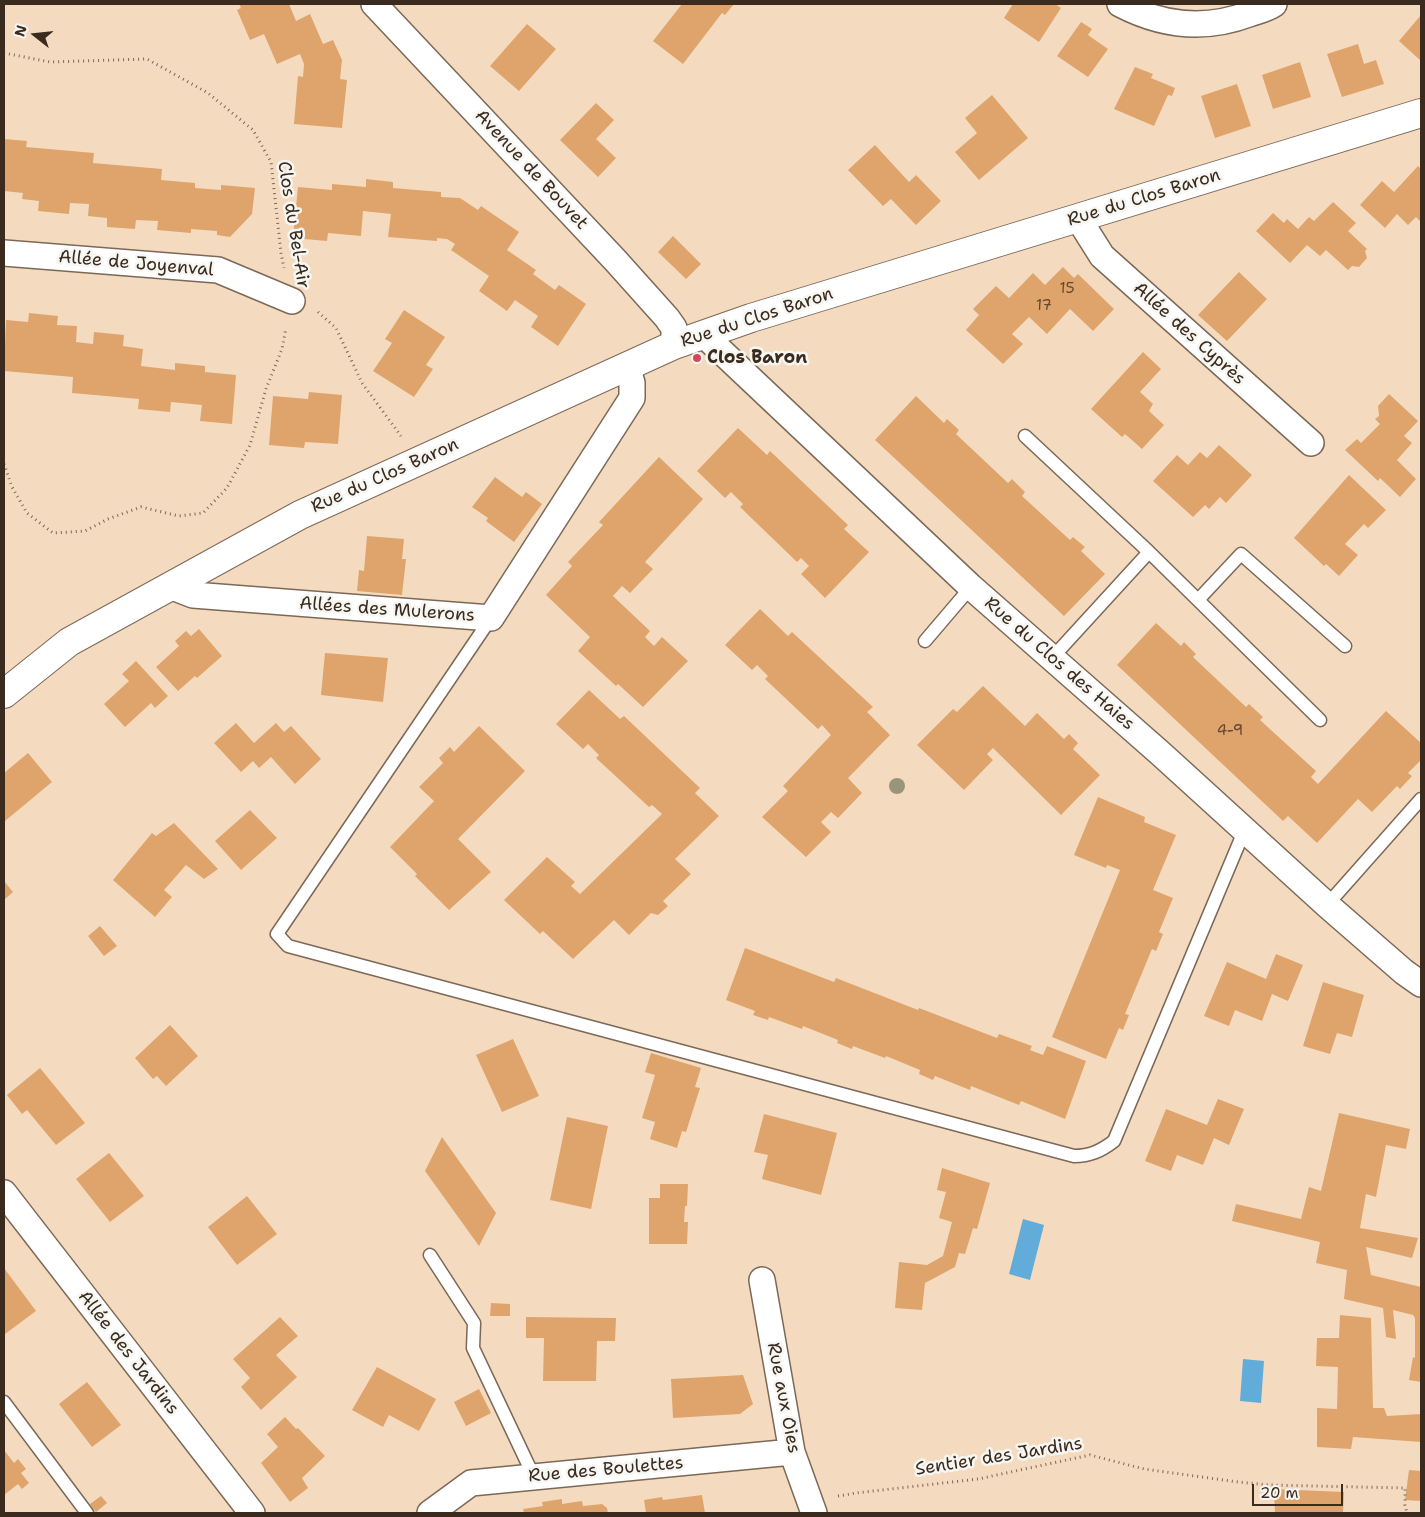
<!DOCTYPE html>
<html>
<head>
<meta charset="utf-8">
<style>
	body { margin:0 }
	#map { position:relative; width:1425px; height:1517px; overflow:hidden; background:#f4dbc0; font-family:"Shantell Sans",sans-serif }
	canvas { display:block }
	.frame { position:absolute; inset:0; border:5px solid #3b2a1e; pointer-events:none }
	.north { position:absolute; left:10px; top:10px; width:50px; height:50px; -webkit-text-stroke:4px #f6f6f2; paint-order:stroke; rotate:286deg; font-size:14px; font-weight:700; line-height:20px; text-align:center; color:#3b2a1e }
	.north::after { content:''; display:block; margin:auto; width:18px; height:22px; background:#3b2a1e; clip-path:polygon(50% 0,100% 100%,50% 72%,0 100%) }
	.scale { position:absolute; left:1252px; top:1484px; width:91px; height:22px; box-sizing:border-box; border:2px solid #3b2a1e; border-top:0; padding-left:6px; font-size:15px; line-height:18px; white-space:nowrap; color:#3b2a1e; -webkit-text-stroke:4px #f6f6f2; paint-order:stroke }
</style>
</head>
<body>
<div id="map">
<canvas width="1425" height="1517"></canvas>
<div class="frame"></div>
<div class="north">N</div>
<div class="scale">20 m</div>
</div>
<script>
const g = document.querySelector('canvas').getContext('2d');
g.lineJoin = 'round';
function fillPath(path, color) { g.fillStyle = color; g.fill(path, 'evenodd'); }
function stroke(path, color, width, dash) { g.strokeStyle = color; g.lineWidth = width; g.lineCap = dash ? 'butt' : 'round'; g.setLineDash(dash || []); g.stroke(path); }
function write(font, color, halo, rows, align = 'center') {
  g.font = font + ' "Shantell Sans",sans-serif'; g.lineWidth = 5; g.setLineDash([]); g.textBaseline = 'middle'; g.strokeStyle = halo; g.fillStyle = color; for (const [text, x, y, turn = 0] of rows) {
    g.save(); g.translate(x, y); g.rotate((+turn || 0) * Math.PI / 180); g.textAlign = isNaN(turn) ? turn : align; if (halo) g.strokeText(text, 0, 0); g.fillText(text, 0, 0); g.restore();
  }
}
fillPath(new Path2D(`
	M1023,1219L1044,1225L1030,1280L1009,1274Z
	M1243,1359L1264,1361L1261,1403L1240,1401Z`), '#62acda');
fillPath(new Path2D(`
	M239,4H289L296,21L310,14L323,44L333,40L342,60L340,79L347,80L342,128L294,124L298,76L303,77L304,64L300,54L277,64L264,34L250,40L237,10L241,8Z
	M682,4H734L725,15L722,13L683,64L653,41Z
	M1013,4H1055L1061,8L1039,42L1004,18Z
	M1421,15V61L1399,41Z
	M1081,22L1092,29L1088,35L1108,49L1088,77L1057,56Z
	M527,24L556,49L519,91L490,66Z
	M1358,44L1364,64L1376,60L1384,84L1342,97L1327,54Z
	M1300,62L1311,97L1273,109L1262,75Z
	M1135,67L1153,74L1151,78L1175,88L1172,96L1168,95L1154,126L1114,109Z
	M1237,84L1251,126L1215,138L1201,96Z
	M992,95L1028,138L979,180L955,152L977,133L965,118Z
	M596,103L614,120L596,139L616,158L598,177L560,140Z
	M4,139L27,141L26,147L94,153L93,163L162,169L161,180L195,183V188L221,190V185L255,188L252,214L230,237L217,235V231L203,230L191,229V233L157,230L158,221L136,220L135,229L107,227V218L88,216L89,204L70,203L69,214L38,211L39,201L22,199L23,193L4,191Z
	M875,145L909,182L916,175L941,201L916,225L891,199L883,206L848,170Z
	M1418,166L1421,169V222L1416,217L1408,225L1397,214L1385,228L1360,205L1382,181L1394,192Z
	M366,179L393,182V188L441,192V197L460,198L478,210L481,206L519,232L507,250L536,270L533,274L555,290L559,285L586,304L558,346L531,327L538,316L515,300L507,311L479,291L489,276L451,250L455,244L447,239L437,238V241L388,237L391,214L363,211L361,236L328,233L327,241L293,238L298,187L332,190V184L366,187Z
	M1333,202L1356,223L1348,231L1367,249L1365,251L1367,258L1359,267L1352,266L1348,270L1326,250L1320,256L1307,245L1290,263L1256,231L1273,213L1284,223L1287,219L1298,229L1309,217L1314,221Z
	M673,236L701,264L686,279L658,252Z
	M1063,267L1074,278L1078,274L1114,309L1093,331L1070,309L1047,334L1029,317L1012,334L1023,344L1003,364L966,330L979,315L973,309L996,286L1009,298L1033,273L1045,285Z
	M1239,272L1267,299L1227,341L1198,315Z
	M404,310L445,337L426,365L433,369L414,397L373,371L392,343L385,339Z
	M29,313L58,316L57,325L77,326L76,342L93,344L94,332L124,335L123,346L143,349L141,366L175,370V363L205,366V372L236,375L232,424L200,421L202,405L171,402L170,412L138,409L139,399L72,393L73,377L4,371L6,320L28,322Z
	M1143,352L1161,369L1140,392L1153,404L1149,411L1164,425L1142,449L1125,434L1122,437L1091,409Z
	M309,392L342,395L338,444L305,442L304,448L269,445L273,396L308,399Z
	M1389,394L1418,421L1404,436L1412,443L1397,460L1416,479L1400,497L1380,478L1378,481L1345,450L1357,439L1361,443L1380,424L1375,419L1379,416L1378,406Z
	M916,396L944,423L947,419L959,430L956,434L1008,483L1012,479L1025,492L1022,496L1070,540L1073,537L1085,547L1081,551L1105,574L1064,616L875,440Z
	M738,428L767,455L770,451L848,525L844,529L869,552L825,598L801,574L809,566L801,558L797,562L740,507L743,504L731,492L725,498L697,471Z
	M1219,445L1252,475L1226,503L1220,497L1209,509L1205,505L1193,517L1153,481L1177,455L1188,465L1200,452L1207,458Z
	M659,457L703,499L645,562L653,569L630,593L622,586L613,596L650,631L645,637L654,646L662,637L688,661L643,707L618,684L616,686L578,651L590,637L546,595L572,566L568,562L603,525L599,522Z
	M1349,475L1386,510L1368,528L1364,524L1345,544L1358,555L1339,576L1326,564L1324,566L1294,538Z
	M495,477L522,497L526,492L542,504L514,542L486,521L488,518L472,507Z
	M367,536L404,539L402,559H406L402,595L357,591L359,570L364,571Z
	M760,609L788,636L792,632L873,707L867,712L890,735L848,778L862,793L838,818L831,812L821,822L831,832L806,857L762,817L788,791L783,786L831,735L822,725L818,729L765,679L768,676L757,665L752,670L725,645Z
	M1156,623L1181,646L1184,642L1196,654L1193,657L1246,707L1249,704L1263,717L1260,720L1316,771L1311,777L1318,784L1386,711L1421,743V760L1408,773L1412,776L1400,789L1397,786L1372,812L1358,799L1317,843L1288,816L1283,821L1117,665Z
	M199,629L222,656L197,678L195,676L178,691L156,667L179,646L175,641L186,631L191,636Z
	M325,653L388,658L383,702L321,695Z
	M136,661L168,696L155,708L151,703L125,727L104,704L129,681L122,674Z
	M983,686L1025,726L1037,713L1064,739L1069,734L1078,743L1073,749L1100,775L1061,815L993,748L987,754L993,760L964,790L917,745L953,709L957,712Z
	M589,690L620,719L624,716L700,788L695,793L719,816L675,859L691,874L663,901L668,906L658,915L651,913L629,935L614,920L573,959L543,931L540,934L504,900L547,857L575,882L571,886L580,894L662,814L652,805L649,807L596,758L599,755L588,744L583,749L556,724Z
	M236,723L254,743L276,723L284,732L291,726L321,759L295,784L271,757L259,768L253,761L241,772L214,743Z
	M479,726L525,771L458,839L491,872L449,910L415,876L417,874L390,847L434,801L419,787L443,763L439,758L450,747L454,752Z
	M28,753L52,782L5,821L4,819V773Z
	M1098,797L1145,817L1144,822L1176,835L1153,890L1173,898L1159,932L1163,934L1156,951L1152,949L1125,1014L1129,1015L1123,1030L1119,1028L1106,1059L1052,1037L1120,870L1107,865L1106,868L1074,855Z
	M250,810L277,838L241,870L215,841Z
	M174,823L218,869L204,879L186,865L164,890L172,897L155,917L113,880L152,833L156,836Z
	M4,881L13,892L4,900Z
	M100,926L117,946L104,956L88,936Z
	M745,948L834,982L836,978L918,1010L919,1008L997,1038L999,1034L1032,1046L1030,1050L1043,1055L1047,1046L1086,1061L1065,1119L1021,1101L1019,1105L971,1086L970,1090L935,1076L933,1080L919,1074L920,1070L886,1056L885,1058L853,1046L852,1049L837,1043L838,1040L803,1026L802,1029L769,1017L768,1020L753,1015L755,1011L726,1000Z
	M1276,954L1303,965L1288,1001L1272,994L1262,1021L1235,1010L1229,1026L1204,1016L1227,962L1266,979Z
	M1323,982L1364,995L1352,1037L1337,1033L1330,1054L1303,1046Z
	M170,1025L198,1056L166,1086L157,1076L153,1079L135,1058Z
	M513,1039L539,1096L502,1112L476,1055Z
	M651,1053L701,1068L695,1087L700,1088L686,1132L682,1131L677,1148L650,1139L655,1122L642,1118L655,1075L645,1072Z
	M40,1068L85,1123L56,1145L27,1110L22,1114L7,1095Z
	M1218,1099L1244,1109L1229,1145L1214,1138L1203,1165L1177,1155L1171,1171L1145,1161L1166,1109L1207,1125Z
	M1339,1113L1410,1129L1406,1149L1386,1145L1376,1197L1366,1194L1360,1228L1418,1238L1412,1258L1366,1247L1371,1275L1421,1287V1382L1409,1380L1413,1357L1415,1358V1318L1413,1315L1393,1310L1396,1339L1386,1337L1383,1308L1344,1299L1347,1270L1316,1263L1320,1242L1232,1221L1236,1204L1301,1219L1309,1187L1321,1191Z
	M764,1114L837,1133L821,1195L762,1179L768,1155L754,1152Z
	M567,1117L608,1126L591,1209L550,1200Z
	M442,1137L496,1213L479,1246L425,1171Z
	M109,1153L144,1196L110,1222L76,1179Z
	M942,1168L990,1183L977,1229L973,1228L965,1254L959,1253L955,1267L925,1283L922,1310L895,1308L899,1262L927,1265L943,1256L952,1222L939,1218L946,1192L937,1190Z
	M660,1184H688L687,1206H685L684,1222H688L687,1244H649V1198H660Z
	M247,1196L277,1234L237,1265L208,1227Z
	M4,1268L36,1311L5,1334L4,1333Z
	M491,1303L510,1304V1316H490Z
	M1340,1315L1371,1318L1373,1408H1384L1387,1416L1421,1414V1442L1353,1437L1351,1449L1317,1447V1408L1337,1409L1338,1367L1316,1366L1317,1338H1339Z
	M280,1317L298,1336L276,1355L297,1377L261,1410L241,1387L250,1378L233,1359Z
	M526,1317L616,1318L615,1341H597L596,1381H543L544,1338H526Z
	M377,1367L436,1399L419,1431L389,1415L383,1427L352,1410Z
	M743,1375L753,1404L740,1414L673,1418L671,1379Z
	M87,1382L121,1425L92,1447L59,1404Z
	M479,1389L491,1413L466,1426L454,1402Z
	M285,1417L296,1429L298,1428L325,1456L302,1478L308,1488L290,1502L261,1463L278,1447L267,1434Z
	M4,1450L14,1463L18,1459L26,1469L21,1473L29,1483L22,1489L18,1484L4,1495Z
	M1409,1470L1421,1471V1501L1405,1500Z
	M1274,1489L1344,1492L1343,1513H1275Z
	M702,1495L705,1513H646L644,1500L662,1497L663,1500Z
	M101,1496L107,1503L96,1512L90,1504Z
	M562,1499V1504L582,1501L583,1506L602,1504L607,1508L608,1513H524L523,1509L543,1506L542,1502Z`), '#dfa46c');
const lane = new Path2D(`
	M1025,436L1149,552L1052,658
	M1149,552L1320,720
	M1198,600L1241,554L1345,646
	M491,618L277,934L288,946L1074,1156C1090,1156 1101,1151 1114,1141L1245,829
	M925,641L971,587
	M1327,905L1421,799
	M430,1255L474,1323L473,1348L534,1477
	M4,1402L87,1513`);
const street = new Path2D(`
	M374,4L615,260L667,318L674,328V345
	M1120,4C1162,26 1204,31 1249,14C1257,11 1267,9 1274,4
	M1078,218L1102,256L1311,443
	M4,253L218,270L292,301
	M704,335L971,587L1160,753L1327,905L1404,972L1421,984
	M170,586L193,595L491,618L632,398V383L627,366
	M4,1193L252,1513
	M762,1280L792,1452L814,1513
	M430,1513L471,1483L792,1452`);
const secondary = new Path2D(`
	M4,694L69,642L300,515L674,345L751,318L1421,113`);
stroke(lane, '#7c6857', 15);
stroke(street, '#7c6857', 28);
stroke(secondary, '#7c6857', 30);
stroke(new Path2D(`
	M4,53L50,62L147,59L208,93L253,130L271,162L281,253L284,268
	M318,312L336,328L362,383L401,436
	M4,464L12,487L27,513L53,533L85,531L108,519L141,507L179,516L203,513L227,488L250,445L266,389L282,349L286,328
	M838,1496L856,1493L978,1479L1090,1455L1144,1469L1238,1482L1269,1485L1405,1488V1505L1407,1513`), '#7c6857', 3, [1, 4]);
stroke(lane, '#fff', 12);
stroke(street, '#fff', 25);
stroke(secondary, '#fff', 28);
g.fillStyle = '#99957a';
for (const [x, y] of [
	[897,786]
]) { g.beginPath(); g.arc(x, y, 8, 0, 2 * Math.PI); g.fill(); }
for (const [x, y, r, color] of [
	[697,358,5,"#d1495b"]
]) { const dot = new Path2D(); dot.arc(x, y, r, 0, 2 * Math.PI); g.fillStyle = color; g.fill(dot); stroke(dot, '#f6f6f2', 2); }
write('15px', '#644832', null, [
	["15",1067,289],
	["17",1044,306],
	["4-9",1230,731]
]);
write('18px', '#3b2a1e', '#f6f6f2', [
	["Avenue de Bouvet",531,170,47],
	["Rue du Clos Baron",1144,198,-17],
	["Clos du Bel-Air",293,225,81],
	["Allée de Joyenval",136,264,5],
	["Rue du Clos Baron",757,318,-18],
	["Allée des Cyprès",1189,334,42],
	["Rue du Clos Baron",385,476,-24],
	["Allées des Mulerons",387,610,4],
	["Rue du Clos des Haies",1059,664,41],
	["Allée des Jardins",128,1353,52],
	["Rue aux Oies",783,1398,79],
	["Sentier des Jardins",999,1457,-9],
	["Rue des Boulettes",606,1470,-5]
]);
write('bold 18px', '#3b2a1e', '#f6f6f2', [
	["Clos Baron",707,358]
], 'left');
</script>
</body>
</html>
